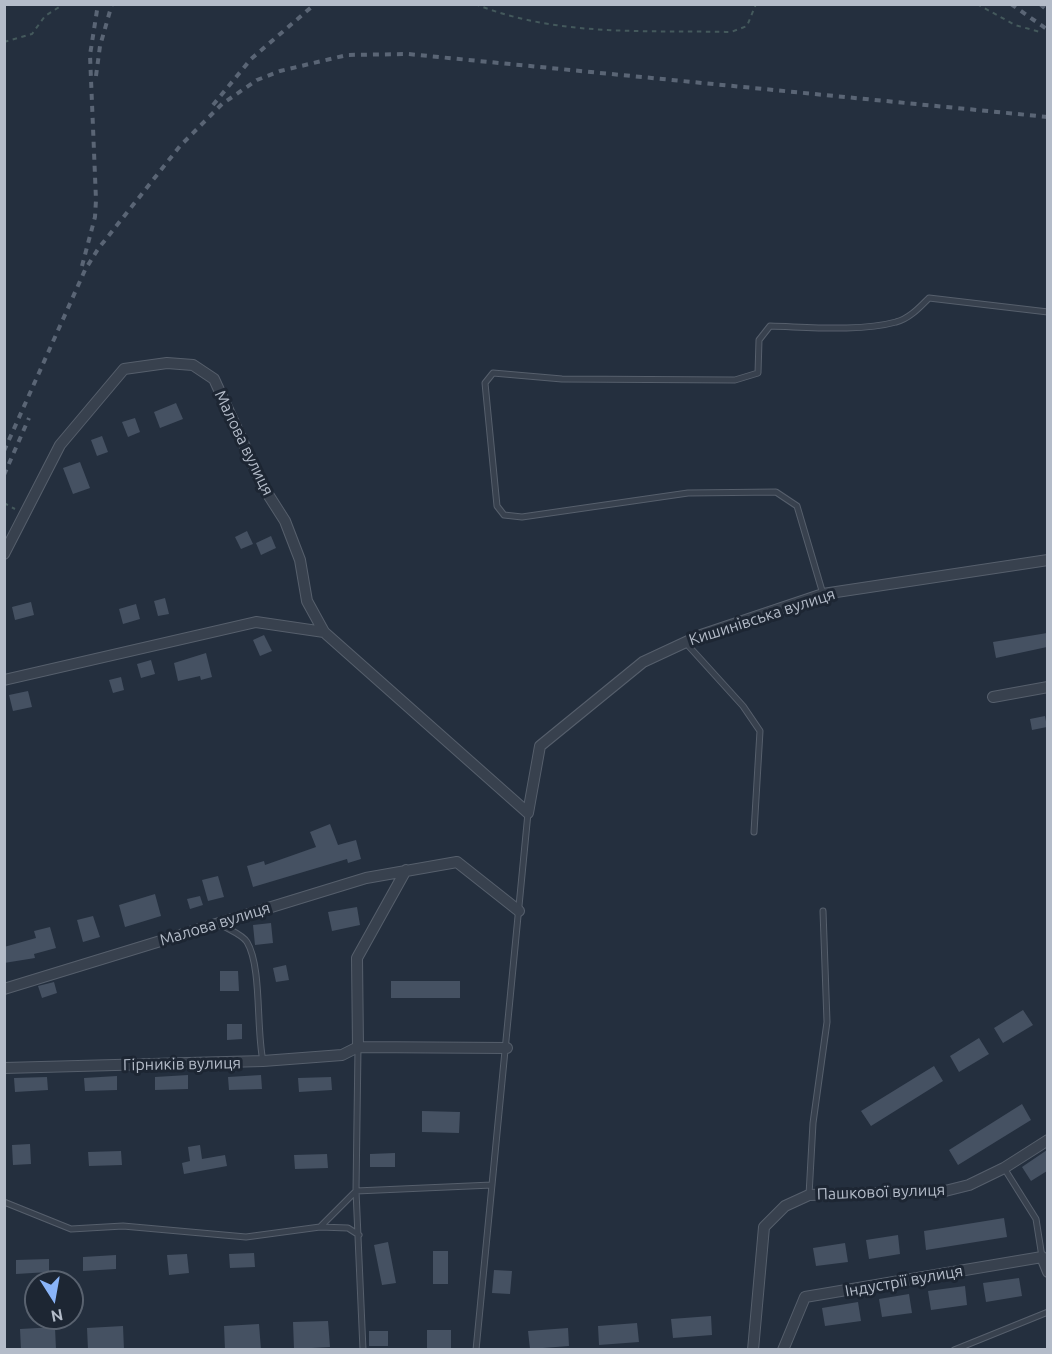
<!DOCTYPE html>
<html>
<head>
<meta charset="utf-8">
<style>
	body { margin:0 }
	#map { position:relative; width:1052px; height:1354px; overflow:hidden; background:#242f3e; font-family:Ubuntu,sans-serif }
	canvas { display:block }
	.frame { position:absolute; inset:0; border:6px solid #b4bcc9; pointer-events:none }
	.north { position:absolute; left:24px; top:1270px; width:60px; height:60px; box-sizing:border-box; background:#1d2633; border:2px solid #59626f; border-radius:50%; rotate:169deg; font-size:16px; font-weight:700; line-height:24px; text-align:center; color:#b4bcc9 }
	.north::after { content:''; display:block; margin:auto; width:21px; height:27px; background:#8ab4f8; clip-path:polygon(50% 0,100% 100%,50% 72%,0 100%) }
</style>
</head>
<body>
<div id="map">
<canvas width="1052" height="1354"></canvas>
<div class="frame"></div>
<div class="north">N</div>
</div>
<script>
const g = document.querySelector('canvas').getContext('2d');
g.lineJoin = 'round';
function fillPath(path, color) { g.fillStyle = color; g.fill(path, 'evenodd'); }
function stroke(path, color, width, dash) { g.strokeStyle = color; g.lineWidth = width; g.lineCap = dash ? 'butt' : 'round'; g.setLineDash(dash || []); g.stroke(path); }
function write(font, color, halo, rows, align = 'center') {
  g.font = font + ' Ubuntu,sans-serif'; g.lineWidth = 6; g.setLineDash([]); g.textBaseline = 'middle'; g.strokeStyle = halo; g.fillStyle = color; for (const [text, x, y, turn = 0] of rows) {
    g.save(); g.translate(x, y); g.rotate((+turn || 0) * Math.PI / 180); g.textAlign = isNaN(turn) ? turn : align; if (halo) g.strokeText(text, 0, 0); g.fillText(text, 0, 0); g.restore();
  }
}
fillPath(new Path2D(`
	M176,403L183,419L160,428L154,412Z
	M135,418L140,432L128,437L122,422Z
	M102,436L108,452L97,456L91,440Z
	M80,462L90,488L73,494L63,468Z
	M247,531L253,544L241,549L235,537Z
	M271,536L276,548L261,555L256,543Z
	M165,598L169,614L158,616L154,601Z
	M31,602L34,615L15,620L12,607Z
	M136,604L140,619L123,624L119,609Z
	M1047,633V647L996,658L993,642Z
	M264,635L272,651L260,656L253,640Z
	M206,653L212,677L201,680L200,676L178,681L174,663Z
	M151,660L155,674L141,678L137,664Z
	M121,677L124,690L113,693L109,680Z
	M28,691L32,707L13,711L9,695Z
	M1045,716L1047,727L1032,730L1030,719Z
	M330,824L338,845L356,840L361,859L348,863L347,859L253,887L247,866L264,861L265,865L316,847L310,832Z
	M218,876L224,897L208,901L202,880Z
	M155,894L161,916L125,927L119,905Z
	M200,896L203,905L190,909L187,899Z
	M357,907L360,925L332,931L328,912Z
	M93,916L100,937L83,942L77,920Z
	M271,923L273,943L255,945L253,925Z
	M50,927L56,948L34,954L35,958L4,963V947L36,938L34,931Z
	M286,965L289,980L276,982L273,968Z
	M220,971H238L239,991H220Z
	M391,981H460V998H391Z
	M54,982L57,993L42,998L38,986Z
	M1023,1010L1033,1025L1003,1043L994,1028Z
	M227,1024H242V1039L227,1040Z
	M979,1038L989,1054L959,1072L950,1056Z
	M934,1066L943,1081L871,1126L861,1111Z
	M188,1075V1089L155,1090V1077Z
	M261,1075L262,1089L229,1090L228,1077Z
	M117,1076V1090L85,1091L84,1078Z
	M47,1077L48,1090L15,1092L14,1078Z
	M331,1077L332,1090L299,1092L298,1078Z
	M1022,1104L1031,1120L958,1165L949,1150Z
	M422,1111L460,1112L459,1133L422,1132Z
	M30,1144L31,1164L13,1165L12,1145Z
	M200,1145L202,1159L225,1155L227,1166L184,1174L182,1163L190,1161L188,1147Z
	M1047,1150V1171L1031,1181L1022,1167Z
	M121,1151L122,1165L89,1166L88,1152Z
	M395,1153V1167H370V1154Z
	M327,1154L328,1168L295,1169L294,1155Z
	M1004,1218L1007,1237L926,1250L924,1231Z
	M898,1235L900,1254L869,1259L866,1240Z
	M388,1242L396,1283L382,1285L374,1245Z
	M845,1243L848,1262L816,1266L813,1248Z
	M433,1251H448V1284H433Z
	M254,1253L255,1267L230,1268L229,1254Z
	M187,1254L189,1273L169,1275L167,1255Z
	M116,1255V1269L83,1271V1257Z
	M49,1259V1272L16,1274V1260Z
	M494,1270L512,1271L510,1294L492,1293Z
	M1019,1278L1022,1296L986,1302L983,1283Z
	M965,1286L967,1305L931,1310L928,1291Z
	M909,1294L912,1313L882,1317L879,1299Z
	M858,1302L861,1321L825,1326L822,1308Z
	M711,1316L712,1335L673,1338L671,1319Z
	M328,1321L330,1347L294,1349L293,1322Z
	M637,1323L639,1342L599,1345L598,1326Z
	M259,1324L261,1350H225L224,1326Z
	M123,1326L124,1350H88L87,1328Z
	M55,1327L56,1350H21L20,1329Z
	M568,1328L569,1346L530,1349L528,1331Z
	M427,1330H451V1349H427Z
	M369,1331H388V1346H369Z`), '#455162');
const service = new Path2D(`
	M823,594L797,506L776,492L688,493L522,517L504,515L497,506L485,383L493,373L562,379L735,380L758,373L759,340L770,326C808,327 860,332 896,322C909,319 920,307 929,298L1048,312
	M685,642L743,706L760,731L754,832
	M220,924C227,929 242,934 247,942C262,967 256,1029 263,1061
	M358,1048L356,1191L363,1350
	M1004,1168L1036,1219L1042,1257
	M809,1195L813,1123L827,1022L823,911
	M4,1202L71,1229L123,1226L246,1237L320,1227L356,1191L492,1185
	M320,1227L348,1228L359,1235
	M476,1350L528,813
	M954,1350L1048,1312`);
const minor = new Path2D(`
	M4,554L60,445L124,369L167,363L193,365L214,379L264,488L285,521L300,560L307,601L324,632
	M4,680L256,622L324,632L528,813
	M993,697L1048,687
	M528,813L540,746L643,662L701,635L823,594L1048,560
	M4,989L366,878L457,862L519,911
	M358,1047L357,958L406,870
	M4,1068L263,1061L342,1055L358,1047L507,1048
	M753,1350L764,1227L785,1206L809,1195L945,1191L969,1185L1004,1168L1048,1140
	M783,1350L805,1297L1042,1257L1048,1272`);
stroke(service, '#565f6c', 7);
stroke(minor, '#565f6c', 12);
stroke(new Path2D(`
	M475,4C557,37 644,30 731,32L747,26L756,4
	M977,4L1015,25L1040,32
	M4,42L32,34L45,16L64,4
	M4,503L15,509`), '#44595c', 2, [4.5, 4.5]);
stroke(service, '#38414e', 5);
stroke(minor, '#38414e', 10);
stroke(new Path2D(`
	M1011,4L1048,30
	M1040,4L1048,11
	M96,76L100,46L112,4
	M213,105L251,59L315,4
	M82,266L95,217L96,200L90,55L98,4
	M4,451L85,270L98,249L180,146L222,104L257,80L280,71L347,55L408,54L1048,117
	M4,475L29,418`), '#5a6575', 4, [6, 6]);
write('16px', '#b4bcc9', '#1d2633', [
	["Малова вулиця",244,443,64],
	["Кишинівська вулиця",762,617,-18],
	["Малова вулиця",215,924,-17],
	["Гірників вулиця",182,1064,-1],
	["Пашкової вулиця",881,1192,-2],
	["Індустрії вулиця",904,1281,-10]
]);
</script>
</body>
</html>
